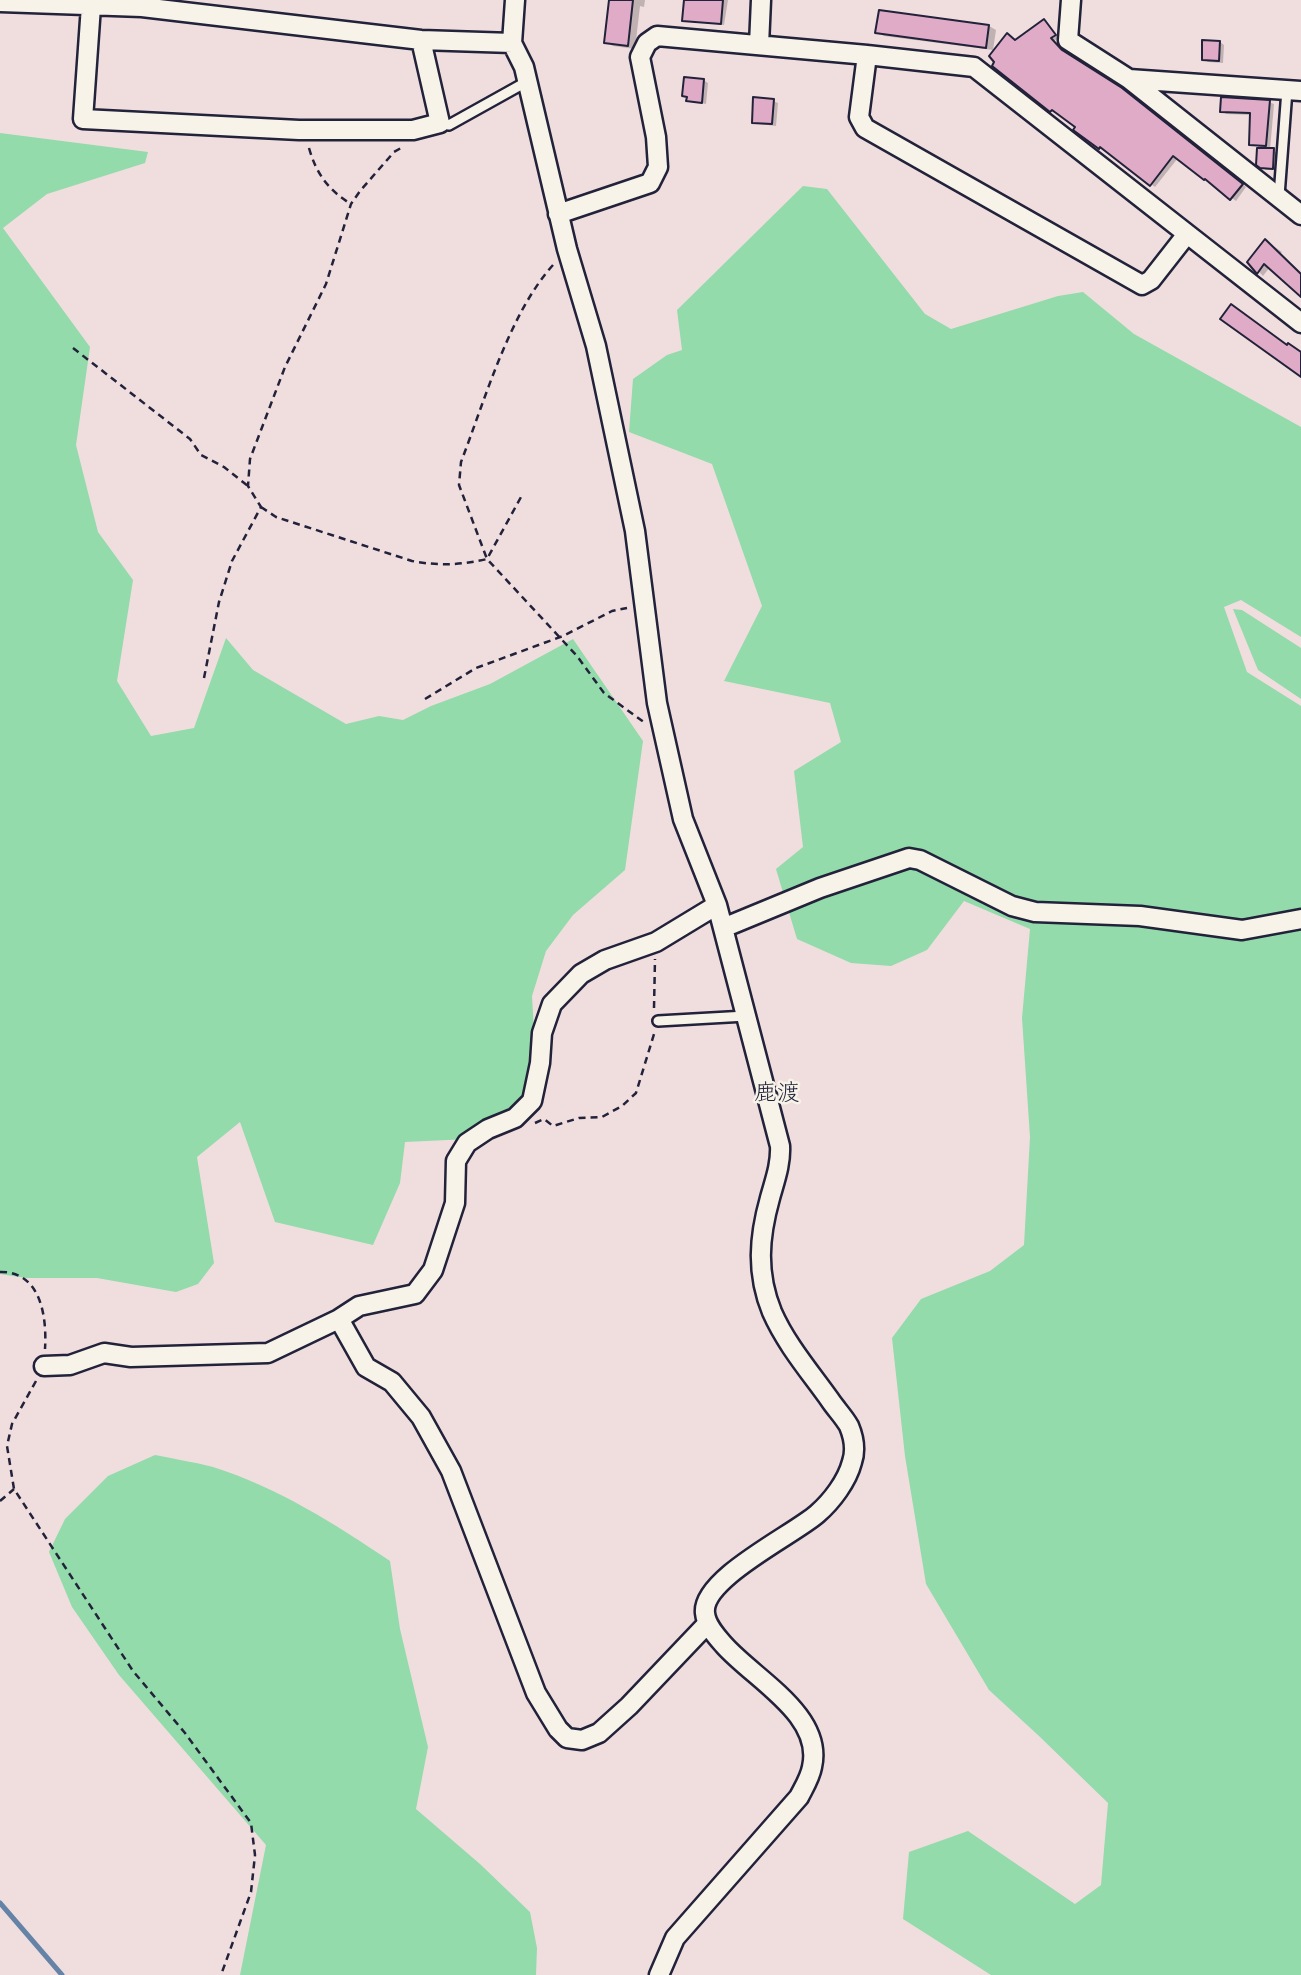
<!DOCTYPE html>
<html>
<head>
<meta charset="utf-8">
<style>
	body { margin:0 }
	canvas { display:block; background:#f0ddde }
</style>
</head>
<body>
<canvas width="1301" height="1975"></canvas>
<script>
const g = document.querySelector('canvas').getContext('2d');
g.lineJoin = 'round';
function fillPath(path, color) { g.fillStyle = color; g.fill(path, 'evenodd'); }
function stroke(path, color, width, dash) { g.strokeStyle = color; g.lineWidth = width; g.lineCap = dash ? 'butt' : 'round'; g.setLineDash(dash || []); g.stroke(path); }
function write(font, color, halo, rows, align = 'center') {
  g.font = font + ' "Balsamiq Sans","Klee One",sans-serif'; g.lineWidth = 5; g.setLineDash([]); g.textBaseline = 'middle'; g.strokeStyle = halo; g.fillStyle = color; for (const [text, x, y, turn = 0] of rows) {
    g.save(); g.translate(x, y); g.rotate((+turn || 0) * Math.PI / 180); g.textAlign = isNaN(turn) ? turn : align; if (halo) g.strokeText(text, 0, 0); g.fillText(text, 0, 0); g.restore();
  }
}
fillPath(new Path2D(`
	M0,133L148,152L145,163L47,194L3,228L90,347L76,445L98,532L133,580L117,681L151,736L194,728L226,638L253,670L346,724L379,716L403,720L431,706L490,684L573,639L643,741L625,870L573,915L546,951L532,996L536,1066L524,1122L490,1138L405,1142L400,1183L373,1245L275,1222L240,1122L197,1157L214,1263L198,1284L176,1292L97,1278H26L0,1274Z
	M803,186L827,189L925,314L951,329L1058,296L1083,292L1134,334L1301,427V637L1241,600L1224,607L1247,672L1301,706V1975H991L903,1919L909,1852L968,1831L1075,1904L1101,1885L1108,1803L1039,1736L989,1690L926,1584L905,1456L892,1338L921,1299L990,1271L1024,1245L1030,1137L1022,1018L1030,929L964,901L927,950L891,966L851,963L797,939L776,869L803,847L794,771L841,742L830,703L724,681L762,606L712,464L629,432L633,379L667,355L682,350L677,310Z
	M1233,609L1242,610L1301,648V699L1258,670Z
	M155,1455C174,1459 194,1462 213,1467C277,1487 335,1524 390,1561L400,1629L428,1747L416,1809L480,1864L530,1912L537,1948L536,1975H240L266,1845L119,1675L72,1607L49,1552L65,1519L108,1476Z`), '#93dbaa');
fillPath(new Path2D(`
	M611,0H645L644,7L640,6L635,49L613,46L606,42Z
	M686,0H728L724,25L684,20Z
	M1044,21L1059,38L1054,41L1066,54L1127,93L1246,187L1236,201L1178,158L1155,187L1105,149L1104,150L1100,148L1076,130L1078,127L1057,111L1055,113L1051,111L1016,41Z
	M989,26L996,30L993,50L884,36L877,32Z
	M1220,42L1224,45L1223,63L1208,62L1203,59Z
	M703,80L708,83L706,104L688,100L684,95Z
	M773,101L778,103L776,126L759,124L754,122Z
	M1269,102L1274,104L1270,150L1278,153L1277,170H1266L1258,164V146L1251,144L1252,115L1226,114L1222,111Z
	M1266,241L1282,252L1279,255L1301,274V295L1270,267L1263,276L1250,262Z`), '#0003');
stroke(new Path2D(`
	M0,1903L62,1975`), '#6583a6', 5);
const building = new Path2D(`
	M609,0H633L628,46L604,43Z
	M684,0H723L721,24L682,21Z
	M879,10L989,25L986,48L875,33Z
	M1044,19L1056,35L1051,38L1062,50L1122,88L1243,184L1230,200L1205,179L1204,180L1173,156L1150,186L1100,147L1099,149L1073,130L1075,127L1052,110L1050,112L992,66L994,62L989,56L1007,33L1015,40Z
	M1202,40L1220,41L1219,61L1202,60Z
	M684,77L704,79L702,103L686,101L687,97L682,96Z
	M753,97L774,99L772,124L752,123Z
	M1221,97L1270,100L1266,146L1249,145L1250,113L1220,112Z
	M1257,148H1274L1273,169L1260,168L1256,165Z
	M1265,239L1301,274V297L1264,264L1257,274L1247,262Z
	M1231,304L1287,345L1288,343L1301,352V377L1220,319Z`);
fillPath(building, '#dfabc7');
stroke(building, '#22223b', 2);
const lane = new Path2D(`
	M440,123L449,125L528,81
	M1279,196L1287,90
	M658,1021L746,1016`);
const street = new Path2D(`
	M515,0L512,43L524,67L567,249L596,346L635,531L657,703L683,819L717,905L780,1146C781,1164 775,1180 770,1198C759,1237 756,1273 772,1312C786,1344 810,1372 830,1400C836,1409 844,1417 849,1426C854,1438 856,1450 852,1462C847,1481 832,1501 817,1514C793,1535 701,1579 705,1613C706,1625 716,1636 724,1645C754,1679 824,1715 812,1767C810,1778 804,1787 799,1797L675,1938L659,1975
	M1071,0L1068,40L1129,79L1301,215
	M0,2L142,7L421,40L512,43
	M91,6L83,119L299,130H413L440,123L421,40
	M759,45L761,0
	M867,55L859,117L865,128L1142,285L1151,280L1187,234
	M1129,79L1301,91
	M558,214L650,183L658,167L656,137L640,57L647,43L657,36L867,55L974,67L1301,323
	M723,928L820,888L909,858L920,860L1012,906L1035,912L1140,916L1242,930L1301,919
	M339,1319L366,1367L392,1382L421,1417L451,1471L536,1693L558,1729L567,1738L582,1740L599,1733L629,1706L708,1623
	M44,1366L70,1365L104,1353L131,1357L268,1353L339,1319L359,1306L415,1294L433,1270L455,1203L456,1161L467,1143L488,1129L515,1118L532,1101L540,1063L542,1033L552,1004L581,974L605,960L656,942L717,905`);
stroke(lane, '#22223b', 14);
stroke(street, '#22223b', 23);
stroke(new Path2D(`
	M309,148C316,173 328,190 351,204
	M553,265C509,314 485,400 461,462L459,485L487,559L577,656L604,693L645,723
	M73,348L190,439L201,455L224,467L248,486
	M261,507L276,517L412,561C438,566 462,565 487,559L521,497
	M204,678L219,602L232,561L261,507L248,486L250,459L285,367L326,284L351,204L360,191L394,152L401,148
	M425,699L476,668L563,636L612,611L627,608
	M654,1008L655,959
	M535,1123L544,1119L553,1126L579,1118L602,1117L622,1106L636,1093L654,1034
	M0,1272C41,1271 47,1317 45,1349
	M36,1381L12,1424L7,1446L14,1489L133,1671L185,1733L251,1823L255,1855L251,1892L221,1975
	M0,1501L14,1489`), '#22223b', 2.5, [7, 5]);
stroke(lane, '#f7f3e8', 9);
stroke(street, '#f7f3e8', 18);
write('23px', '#22223b', '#f7f3e8', [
	["鹿渡",777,1094]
]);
</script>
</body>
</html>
